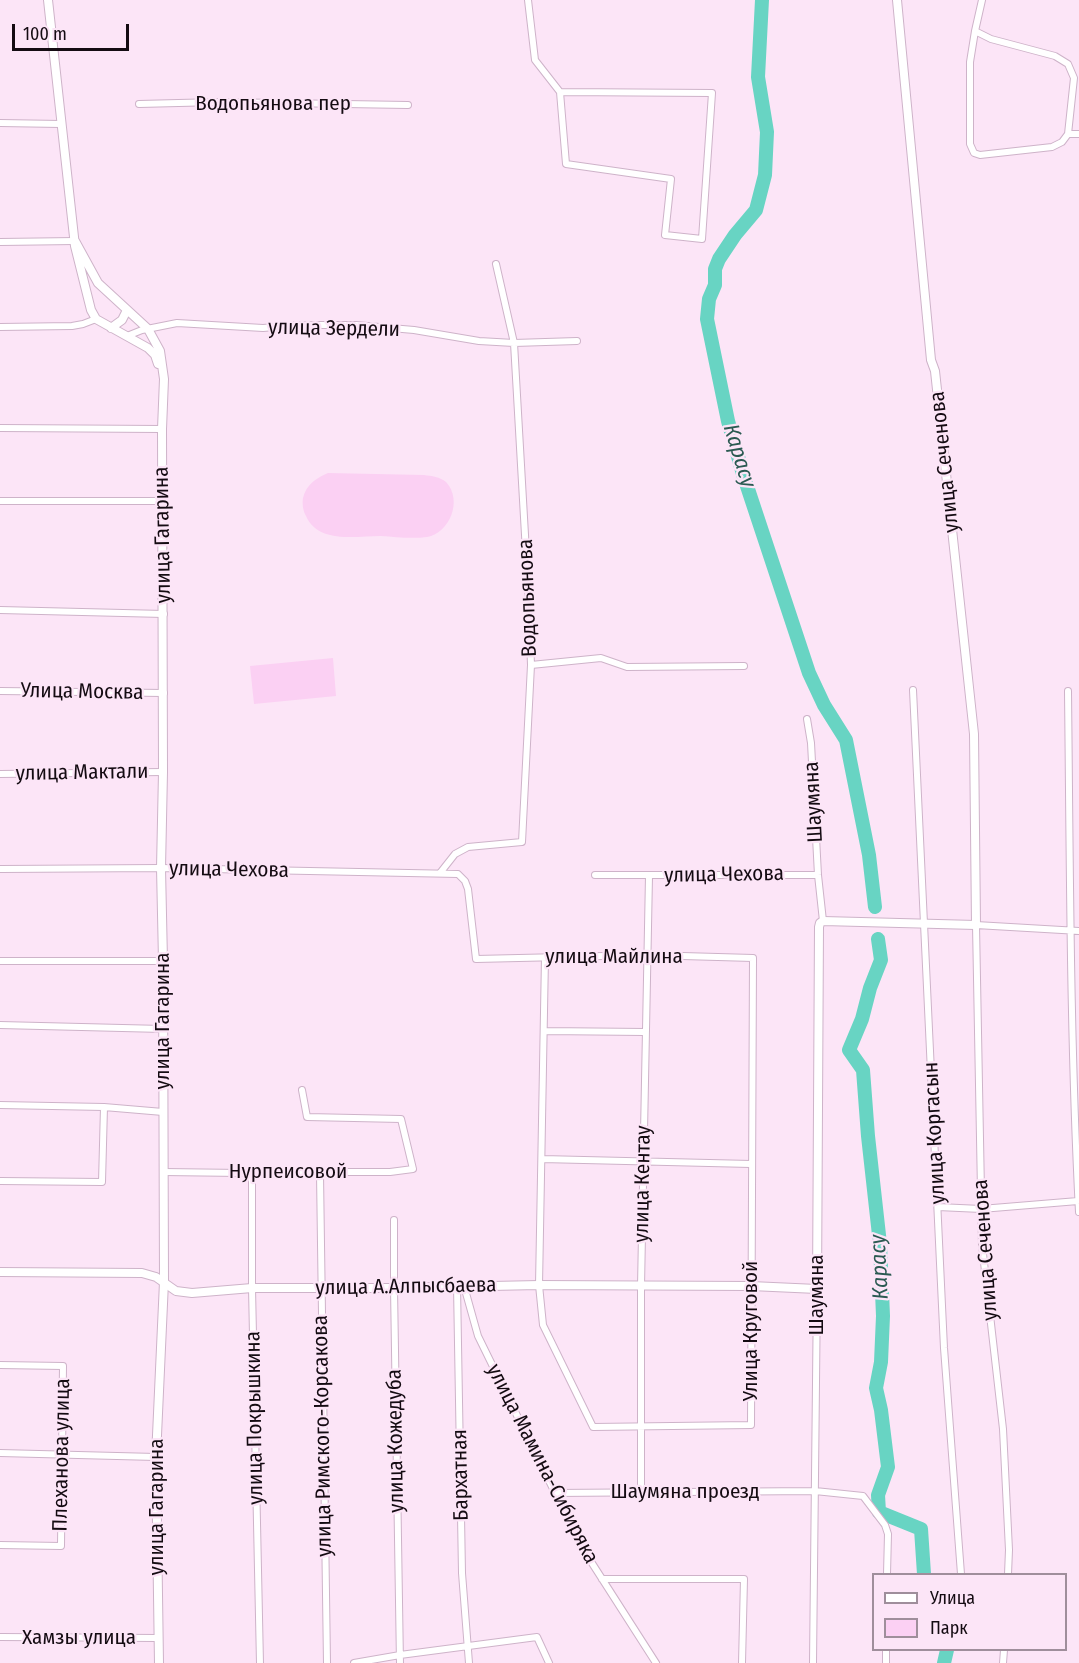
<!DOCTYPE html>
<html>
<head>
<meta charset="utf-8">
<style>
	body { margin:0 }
	#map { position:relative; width:1079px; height:1663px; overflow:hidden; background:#fce5f7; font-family:"Fira Sans Condensed",sans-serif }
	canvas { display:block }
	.legend { position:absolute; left:872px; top:1573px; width:195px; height:78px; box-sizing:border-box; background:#fce5f7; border:2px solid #9f8e9b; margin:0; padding:8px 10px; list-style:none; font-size:18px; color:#140b12 }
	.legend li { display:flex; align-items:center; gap:12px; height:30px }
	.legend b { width:30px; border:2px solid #9f8e9b }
	.scale { position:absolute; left:12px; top:24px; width:117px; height:27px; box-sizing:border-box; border:3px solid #140b12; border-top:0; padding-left:8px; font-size:18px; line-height:21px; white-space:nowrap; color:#140b12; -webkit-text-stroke:4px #fce5f7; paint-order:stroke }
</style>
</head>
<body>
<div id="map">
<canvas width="1079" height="1663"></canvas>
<ul class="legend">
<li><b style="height:8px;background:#fff"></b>Улица</li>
<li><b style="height:16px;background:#fbd0f3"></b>Парк</li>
</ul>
<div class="scale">100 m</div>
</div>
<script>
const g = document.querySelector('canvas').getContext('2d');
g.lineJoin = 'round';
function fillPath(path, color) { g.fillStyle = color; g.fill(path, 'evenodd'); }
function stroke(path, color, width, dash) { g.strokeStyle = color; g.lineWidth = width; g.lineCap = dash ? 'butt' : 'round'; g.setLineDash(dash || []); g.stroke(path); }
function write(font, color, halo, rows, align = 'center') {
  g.font = font + ' "Fira Sans Condensed",sans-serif'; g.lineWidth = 4.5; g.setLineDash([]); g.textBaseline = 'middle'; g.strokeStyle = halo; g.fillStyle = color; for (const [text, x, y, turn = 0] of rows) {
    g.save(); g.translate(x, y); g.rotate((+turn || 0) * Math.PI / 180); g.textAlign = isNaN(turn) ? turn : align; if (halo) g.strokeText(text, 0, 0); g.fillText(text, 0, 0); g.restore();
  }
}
fillPath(new Path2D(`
	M328,473L424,475C432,476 440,477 446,482C463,500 450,533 427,537C412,539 395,537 381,536C356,536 318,544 306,516C303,511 302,504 303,498C306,485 316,478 328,473Z
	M333,658L336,696L254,704L250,666Z`), '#fbd0f3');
stroke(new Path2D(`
	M762,0L758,77L767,132L765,175L756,210L735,235L719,259L715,269V285L709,299L707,319L728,421L743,474L809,673L824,705L846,740L869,855L875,907
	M878,939L881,960L870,988L862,1019L849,1050L863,1070L868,1136L880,1244L883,1316L881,1362L876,1388L881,1410L888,1467L878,1495L879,1512L921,1529L924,1574
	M944,1663L947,1650`), '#68d4c3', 14);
const minor = new Path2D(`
	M528,0L535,60L560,92L566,164L671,179L665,235L702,239L712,93L560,92
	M975,31L991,39L1055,56L1068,64L1074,78L1068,134L1062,142L1052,147L980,155L974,153L970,144V62L975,31L982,0
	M139,104L218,102L408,105
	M0,123L61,124
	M1068,134H1079
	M0,242L75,241
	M0,327L72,326L83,324L96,319
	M127,336L142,330L177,323L263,328L297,325H356L414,330L479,341L514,343L577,341
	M0,428L162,429
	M0,501H162
	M0,610L164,614
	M531,665L601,658L627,667L744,666
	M913,690L944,1348L961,1574
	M0,691L164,693
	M1068,691C1070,865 1070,1038 1079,1212
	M807,719L811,743L818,875L823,921
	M0,774L163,772
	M0,869L161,868L458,874L465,881L468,889L476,959L647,955L753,958L751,1425L593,1427L543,1325L539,1285L545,957
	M440,873L455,854L468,847L522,842L531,665L528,587L514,343L496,264
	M595,875H818
	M0,961H163
	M0,1025L163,1029
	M544,1031L645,1032
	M0,1105L104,1107L163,1112
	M542,1159L751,1164
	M163,1172L320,1174L328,1172H390L413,1169L401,1119L307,1117L302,1090
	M252,1173V1288L260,1663
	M320,1174L327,1663
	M0,1181L102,1182L104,1107
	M938,1207L981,1209L1078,1201
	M394,1220V1288L400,1663
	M457,1286L462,1573L469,1663
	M464,1286L478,1336L581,1546L656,1663
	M0,1365L63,1366L61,1546L0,1545
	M0,1453L156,1457
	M641,1492V1286L649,876
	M554,1493L815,1491L863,1496L885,1525L888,1534L887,1574
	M1008,1574L1009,1550L1003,1429L982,1245L976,925L1079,931
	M602,1579H744L742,1663
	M0,1637L158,1638
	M354,1663L400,1655L537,1637L549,1663
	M813,1663L817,1289
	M886,1663V1650
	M1003,1663L1004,1650`);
const tertiary = new Path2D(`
	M0,1272L142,1273L156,1277L176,1291L192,1293L252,1288H394L539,1285L751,1286L817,1289L819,927L820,923L823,921L976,925L974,734L935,371L931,360L897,0`);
const secondary = new Path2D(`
	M48,0L75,246L91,310L96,319L148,348L155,355L158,364
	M75,241L98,283L148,329L160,351L164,379L162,429L163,772L161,868L163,961L164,1282L156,1457L159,1663
	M111,328L122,320L127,310`);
stroke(minor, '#ceb3c9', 8);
stroke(tertiary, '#ceb3c9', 10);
stroke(secondary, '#ceb3c9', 10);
stroke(minor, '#fff', 6);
stroke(tertiary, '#fff', 8);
stroke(secondary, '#fff', 8);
write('21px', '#140b12', '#fce5f7', [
	["Водопьянова пер",273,104],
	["улица Зердели",334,329,1],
	["улица Сеченова",945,462,-96],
	["улица Гагарина",163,535,-91],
	["Водопьянова",528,598,-92],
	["Улица Москва",82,692,1],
	["улица Мактали",82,773,-1],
	["Шаумяна",814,802,-93],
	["улица Чехова",229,870,1],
	["улица Чехова",724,875,-1],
	["улица Майлина",614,957],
	["улица Гагарина",163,1021,-90],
	["улица Коргасын",935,1133,-93],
	["Нурпеисовой",288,1172],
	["улица Кентау",643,1184,-89],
	["улица Сеченова",986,1250,-94],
	["улица А.Алпысбаева",406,1287,-1],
	["Шаумяна",817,1295,-90],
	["Улица Круговой",751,1331,-90],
	["улица Покрышкина",255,1418,-91],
	["улица Римского-Корсакова",323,1436,-91],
	["улица Кожедуба",396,1441,-91],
	["Плеханова улица",62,1455,-89],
	["улица Мамина-Сибиряка",542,1464,63],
	["Бархатная",461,1475,-91],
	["Шаумяна проезд",685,1492],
	["улица Гагарина",157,1507,-90],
	["Хамзы улица",79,1638]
]);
write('italic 22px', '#2b5a52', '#fce5f7', [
	["Карасу",739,456,73],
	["Карасу",880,1267,-93]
]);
</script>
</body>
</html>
